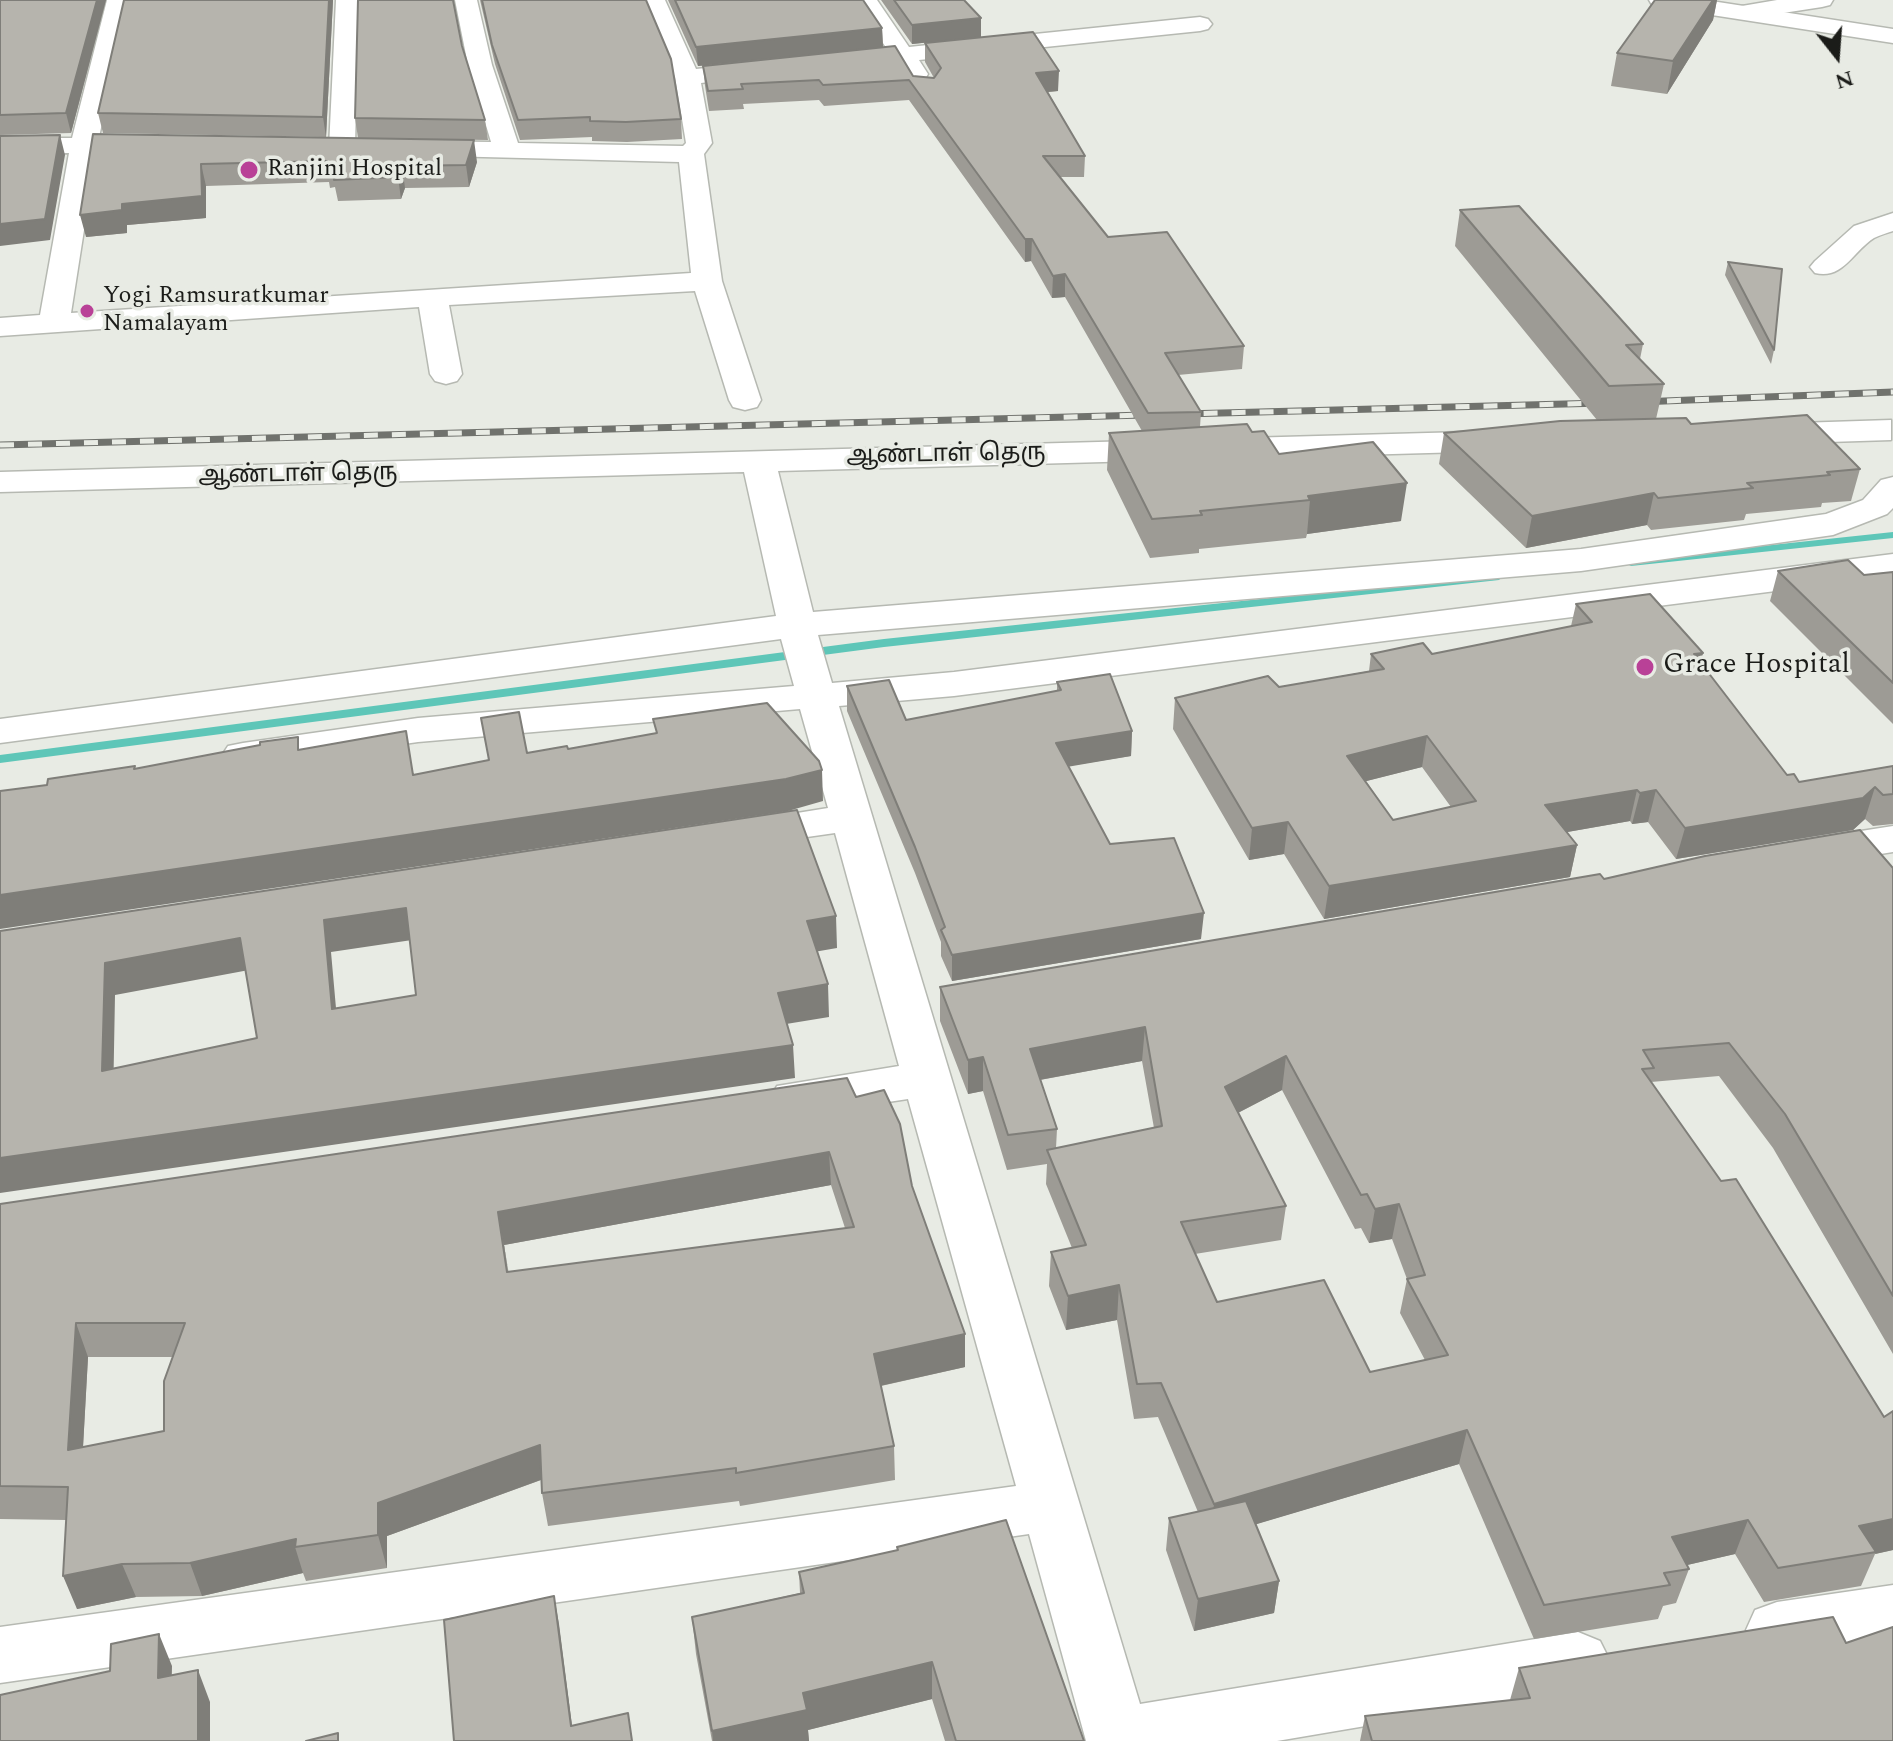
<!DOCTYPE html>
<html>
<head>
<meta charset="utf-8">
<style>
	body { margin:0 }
	#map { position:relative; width:1893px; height:1741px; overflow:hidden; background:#e8ebe4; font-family:Spectral,serif }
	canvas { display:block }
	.north { position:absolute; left:1797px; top:16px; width:80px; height:80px; -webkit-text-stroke:6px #e8ebe4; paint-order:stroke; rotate:163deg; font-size:22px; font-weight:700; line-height:32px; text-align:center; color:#1b1c19 }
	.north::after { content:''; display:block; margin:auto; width:28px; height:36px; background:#1b1c19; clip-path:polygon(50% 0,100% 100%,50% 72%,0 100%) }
</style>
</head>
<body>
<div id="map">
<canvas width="1893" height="1741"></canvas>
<div class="north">N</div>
</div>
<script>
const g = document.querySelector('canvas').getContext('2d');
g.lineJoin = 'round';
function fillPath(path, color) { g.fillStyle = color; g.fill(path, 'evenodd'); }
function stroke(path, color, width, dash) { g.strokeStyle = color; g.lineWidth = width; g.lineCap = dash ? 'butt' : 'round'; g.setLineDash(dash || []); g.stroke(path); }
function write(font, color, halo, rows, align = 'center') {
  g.font = font + ' Spectral,"Noto Sans Tamil",serif'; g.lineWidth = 7; g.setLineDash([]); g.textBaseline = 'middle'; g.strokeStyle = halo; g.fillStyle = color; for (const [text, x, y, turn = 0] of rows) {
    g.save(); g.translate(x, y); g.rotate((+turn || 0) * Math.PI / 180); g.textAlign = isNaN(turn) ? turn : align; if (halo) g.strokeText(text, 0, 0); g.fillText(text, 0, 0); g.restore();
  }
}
fillPath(new Path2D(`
	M1893,532V538L1631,566L1625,563L1631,560Z
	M1495,574L1501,578L1499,580L884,647L0,763V755L884,639Z`), '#5ec6b8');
const minor = new Path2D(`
	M107,0H129L99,137L159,139L163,145L159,151L96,153L71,313L691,273L679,162L405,155L401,149L405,143L414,141L491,142L468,65L455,0H477L492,65L518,143L683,146L686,143L675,77L643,0H665L696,69L764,62L773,64L776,69L773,74L701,83L712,143L704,154L722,281L761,400L757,407L745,410L733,407L729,400L695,291L449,305L462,374L457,381L446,384L435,381L430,374L419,307L0,336V318L40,315L69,153L0,154V138H72Z
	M336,0H358L355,148L351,154H333L329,148Z
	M854,0H877L909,47L1200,17L1208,19L1212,24L1208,29L1200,31L919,60L928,74L925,79H907L896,63L840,68L831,66L828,61L831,56L887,49Z
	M1777,0H1833L1830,5L1822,7L1744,19L1736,17L1732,12L1736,7Z
	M1893,213V231C1887,233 1880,235 1874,238C1853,251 1843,280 1815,273L1810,267L1815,261L1854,226Z
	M1891,420V440L1766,444L1754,441L1749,434L1754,427L1766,424Z
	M1501,431L1513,434L1518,441L1513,448L1501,451L778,471L813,612L1581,549L1826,514L1863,500L1881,480L1893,477V508L1887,514L1833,535L1581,571L818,635L832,683L954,672L1893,554V576L954,696L839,706L1140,1704L1578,1632L1600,1641L1610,1661L1600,1681L1578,1690L1277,1741H1086L1029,1534L0,1683V1627L1016,1486L908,1099L795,1116L777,1110L770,1098L777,1086L899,1066L835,833L744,846L729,842L722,833L729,824L828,808L800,709L418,742L243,767L228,764L222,755L228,746L243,743L418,718L794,686L781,639L0,743V719L776,616L744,472L0,492V472Z
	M1893,826V852L1812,865L1797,861L1790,851L1797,841Z
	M1893,1585V1639L1777,1658L1755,1650L1746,1630L1755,1610L1777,1602Z`);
const major = new Path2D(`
	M1649,0H1705L1893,29V43L1660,7L1652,5Z`);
stroke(minor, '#b6b9b2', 3);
stroke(major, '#b6b9b2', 3);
fillPath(minor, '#fff');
fillPath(major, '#fff');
const rail = new Path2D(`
	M1639,402L1893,392
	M0,445L1603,403`);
stroke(rail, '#70726d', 7);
stroke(rail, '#e8ebe4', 5, [14]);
fillPath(new Path2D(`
	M0,0H106L71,133L0,135Z
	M124,0H333L326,137L103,133L98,113Z
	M480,0H646L681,119L682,139L627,142L592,141V137L520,140L495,64Z
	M668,0H863L882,28L883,47L698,66Z
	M881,0H964L981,37L912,44Z
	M1655,0H1717L1713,20L1667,94L1611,86L1617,53Z
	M925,43L1058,91L1048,92L1085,156L1084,177H1060L1108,237L1244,346L1242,369L1178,375L1201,412L1200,427L1252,432L1279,454L1401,521L1307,534L1306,538L1199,549V553L1150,558L1107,470L1109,433L1142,431L1065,297L1052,298L1031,261L1025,262L909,100L824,106L819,100L743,104L744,109L709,111L705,86L703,66L934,78L925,62Z
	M462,46L485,120L488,140L358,138L355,118Z
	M93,134L477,162L469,187L405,188L401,199L338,201L335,187L330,188L329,182L206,186V218L127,225V233L86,237Z
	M1460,210L1643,344L1640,359L1664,384L1656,419L1691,424L1860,469L1851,501L1822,503L1821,507L1746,514L1744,520L1651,530L1647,525L1526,548L1439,464L1444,433L1597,420L1455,246Z
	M1728,262L1774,350L1771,364L1725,275Z
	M1778,571L1864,575L1893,572V724L1770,601Z
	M1576,604L1703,653L1700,663L1787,775L1799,782L1893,766V824L1873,826L1865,819L1853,830L1676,859L1648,822L1632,824L1630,821L1567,832L1577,845L1570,877L1324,919L1284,854L1249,860L1173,729L1175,698L1279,687L1369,671L1371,654H1432L1571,626ZM1422,767L1451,807L1393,820L1366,781Z
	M1057,682L1132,731L1131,756L1068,766L1110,844L1201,939L952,981L941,956V942L915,873L847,711V686L906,720L1057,691Z
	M1893,868V1354L1773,1148L1719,1076L1651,1082L1893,1550L1875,1554L1861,1586L1764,1602L1735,1554L1687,1565L1689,1569L1676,1603L1663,1606L1658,1619L1534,1639L1459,1464L1256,1524L1279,1581L1274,1613L1194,1631L1166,1550L1169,1518L1198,1512L1158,1417L1134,1419L1117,1320L1066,1330L1049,1286L1051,1252L1072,1248L1046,1184L1047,1164L1007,1170L983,1091L968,1094L940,1021V987L1604,879ZM1142,1061L1154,1128L1056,1148L1057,1129L1040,1080ZM1282,1090L1355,1229L1361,1228L1369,1243L1392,1239L1407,1279L1400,1313L1425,1360L1370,1372L1217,1302L1195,1254L1281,1240L1286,1206L1238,1113Z
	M856,1097L912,1186L965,1367L881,1386L894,1446L895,1480L740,1506L739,1501L548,1526L542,1493L541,1480L387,1536V1568L306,1581L303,1573L202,1596L136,1597L77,1609L66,1520L0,1519V1204ZM831,1185L845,1228L508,1272L504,1245ZM88,1357H173L164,1431L83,1447Z
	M897,1547L1084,1741H945L932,1699L808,1730L809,1741H712L696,1654L692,1617L800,1593L799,1572L897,1550Z
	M1846,1643L1893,1741H1360L1365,1716L1510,1700L1519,1668Z`), '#9d9b95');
fillPath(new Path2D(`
	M97,0H106L71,133L66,113Z
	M329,0H333L326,137L323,117Z
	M1713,0H1717L1713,20L1667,94L1673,61Z
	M981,18V37L912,44V25Z
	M882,28L883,47L698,66L696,47Z
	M1059,71L1058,91L1036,93V73Z
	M60,135L65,155L50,240L0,246V224Z
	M474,140L477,162L469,187L466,165Z
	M201,164L206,186V218L127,225V233L86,237L80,215L122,204Z
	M402,166L405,188L401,199L398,177Z
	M1025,239H1032L1031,261L1025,262Z
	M1065,274V297L1052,298L1053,276Z
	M1407,483L1401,521L1307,534L1310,500L1308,496Z
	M1654,493L1647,525L1526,548L1532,516Z
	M1703,653L1695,683L1694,654Z
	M1132,731L1131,756L1055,769L1056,743Z
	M1427,736L1422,767L1343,787L1347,756Z
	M822,770L823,801L788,811L0,929V895Z
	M1875,787L1865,819L1853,830L1676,859L1685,828Z
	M1637,790L1630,821L1539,837L1545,805Z
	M1656,790L1648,822L1632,824L1640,793Z
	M1288,822L1284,854L1249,860L1252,828Z
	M1577,845L1570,877L1324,919L1329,886Z
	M406,908L412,940L331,952L339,1042L332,1009L324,920Z
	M1204,913L1201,939L952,981V955Z
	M836,916L837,948L808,953L807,921Z
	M240,938L249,970L115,995L113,1104L102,1071L105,963Z
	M828,984L829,1017L780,1025L778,993Z
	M1145,1027L1142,1061L1028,1082L1030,1049Z
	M793,1045L795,1078L0,1193V1158Z
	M1286,1056L1282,1090L1222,1121L1225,1087Z
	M983,1057V1091L968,1094V1060Z
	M829,1152L831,1185L504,1245L514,1305L498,1212Z
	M1399,1204L1392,1239L1369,1243L1375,1209Z
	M1119,1285L1117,1320L1066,1330L1068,1296Z
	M76,1323L88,1357L81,1483L68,1450Z
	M965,1334V1367L875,1387L874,1354Z
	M1467,1430L1459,1464L1210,1538L1214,1504Z
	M540,1445L546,1478L387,1536V1568L378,1535V1503Z
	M1893,1519V1550L1875,1554L1876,1552L1859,1526Z
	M1748,1520L1735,1554L1661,1571L1672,1537Z
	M296,1539L295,1547L303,1573L202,1596L190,1563Z
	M122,1564L136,1597L77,1609L63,1576Z
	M1279,1581L1274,1613L1194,1631L1198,1599Z
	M554,1596L559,1624L574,1741L571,1726Z
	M159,1634L172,1666L171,1710L158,1678Z
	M932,1662V1699L808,1730L809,1741H713L712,1731L803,1693Z
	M198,1670L210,1702V1741H198Z`), '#7f7e79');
const building = new Path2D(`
	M0,0H97L66,113L0,115Z
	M124,0H329L323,117L98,113Z
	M358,0H453L462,46L485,120L355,118Z
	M482,0H646L671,59L681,119L626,122L590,121V117L518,120L492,45Z
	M675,0H863L882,28L696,47Z
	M894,0H964L981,18L912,25Z
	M1655,0H1713L1673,61L1617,53Z
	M1033,32L1059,71L1036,73L1085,156H1043L1108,237L1167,232L1244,346L1165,353L1201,412L1148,413L1065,274L1053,276L1032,239H1025L909,80L823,85L819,80L741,84L743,89L708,91L703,66L895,46L913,76L934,78L941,68L925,43Z
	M93,134L474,140L466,165L402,166L398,177L334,180L336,166H326L327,161L201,164L202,196L122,204V210L80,215Z
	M60,135L45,219L0,224V136Z
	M1519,206L1643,344L1626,345L1664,384L1609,386L1460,210Z
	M1728,262L1782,269L1774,350Z
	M1807,415L1860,469L1827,472L1830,475L1747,483L1753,488L1658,498L1654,493L1532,516L1444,433L1560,421L1686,418L1691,424Z
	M1247,424L1252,432L1264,431L1279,454L1373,442L1407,483L1308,496L1310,500L1200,511L1202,515L1152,519L1109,433Z
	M1848,560L1864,575L1893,572V683L1778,571Z
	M1650,594L1703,653L1694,654L1787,775L1794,774L1799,782L1893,766V794L1883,795L1875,787L1863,798L1685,828L1656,790L1640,793L1637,790L1545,805L1577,845L1329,886L1288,822L1252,828L1175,698L1268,676L1279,687L1384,669L1371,654L1423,643L1432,654L1592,622L1576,604ZM1427,736L1476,801L1393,820L1347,756Z
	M1110,674L1132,731L1056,743L1110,844L1174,838L1204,913L952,955L941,930L945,927L915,847L847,686L889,680L906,720L1061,690L1057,682Z
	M767,703L819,761L822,770L786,779L0,895V791L47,785L48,779L135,766L134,769L260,745V742L298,737V750L406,731L413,775L489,760L481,718L519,712L527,753L567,746L568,749L657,733L653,719Z
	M797,810L836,916L807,921L828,984L778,993L793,1045L0,1158V931ZM406,908L416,995L332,1009L324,920ZM240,938L257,1038L102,1071L105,963Z
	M1860,830L1893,868V1296L1785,1114L1729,1043L1643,1050L1654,1068L1642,1069L1721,1181L1736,1179L1884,1417L1893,1411V1519L1859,1526L1876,1552L1778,1568L1748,1520L1672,1537L1689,1569L1664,1573L1670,1585L1544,1605L1467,1430L1214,1504L1161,1383L1137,1384L1119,1285L1068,1296L1051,1252L1086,1245L1047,1150L1162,1126L1145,1027L1030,1049L1057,1129L1008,1135L983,1057L968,1060L940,987L1600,874L1604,879L1705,856ZM1286,1056L1361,1195L1367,1194L1375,1209L1399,1204L1425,1275L1407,1279L1448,1355L1370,1372L1324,1280L1217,1302L1181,1222L1286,1206L1225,1087Z
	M847,1078L856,1097L884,1090L900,1124L912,1186L965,1334L874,1354L894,1446L736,1473V1468L542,1493L540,1445L378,1503V1535L295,1547L296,1539L190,1563L122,1564L63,1576L68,1487L0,1486V1204ZM829,1152L854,1227L507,1272L498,1212ZM76,1323H185L164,1381V1431L68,1450Z
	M1246,1501L1279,1581L1198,1599L1169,1518Z
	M1006,1520L1084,1741H956L932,1662L803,1693L807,1710L712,1731L692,1617L804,1593L799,1572L898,1550L897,1547Z
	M554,1596L571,1726L628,1713L632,1741H454L444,1620Z
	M1833,1617L1846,1643L1893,1627V1741H1372L1365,1716L1530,1698L1519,1668Z
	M159,1634L158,1678L198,1670V1741H0V1695L110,1671L111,1644Z
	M338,1733V1741H306Z`);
fillPath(building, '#b6b4ad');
stroke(building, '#7f7e79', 2);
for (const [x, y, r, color] of [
	[249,170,10,"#b94197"],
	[87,311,8,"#b94197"],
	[1645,667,10,"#b94197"]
]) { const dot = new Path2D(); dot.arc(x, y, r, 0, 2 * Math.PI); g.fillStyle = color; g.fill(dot); stroke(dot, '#e8ebe4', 3); }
write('24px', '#1b1c19', '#e8ebe4', [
	["Ranjini Hospital",267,170],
	["Yogi Ramsuratkumar",103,297],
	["Namalayam",103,325]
], 'left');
write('24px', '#1b1c19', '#e8ebe4', [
	["ஆண்டாள் தெரு",946,456,-1],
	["ஆண்டாள் தெரு",298,476,-1]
]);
write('28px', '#1b1c19', '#e8ebe4', [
	["Grace Hospital",1663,667]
], 'left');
</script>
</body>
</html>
